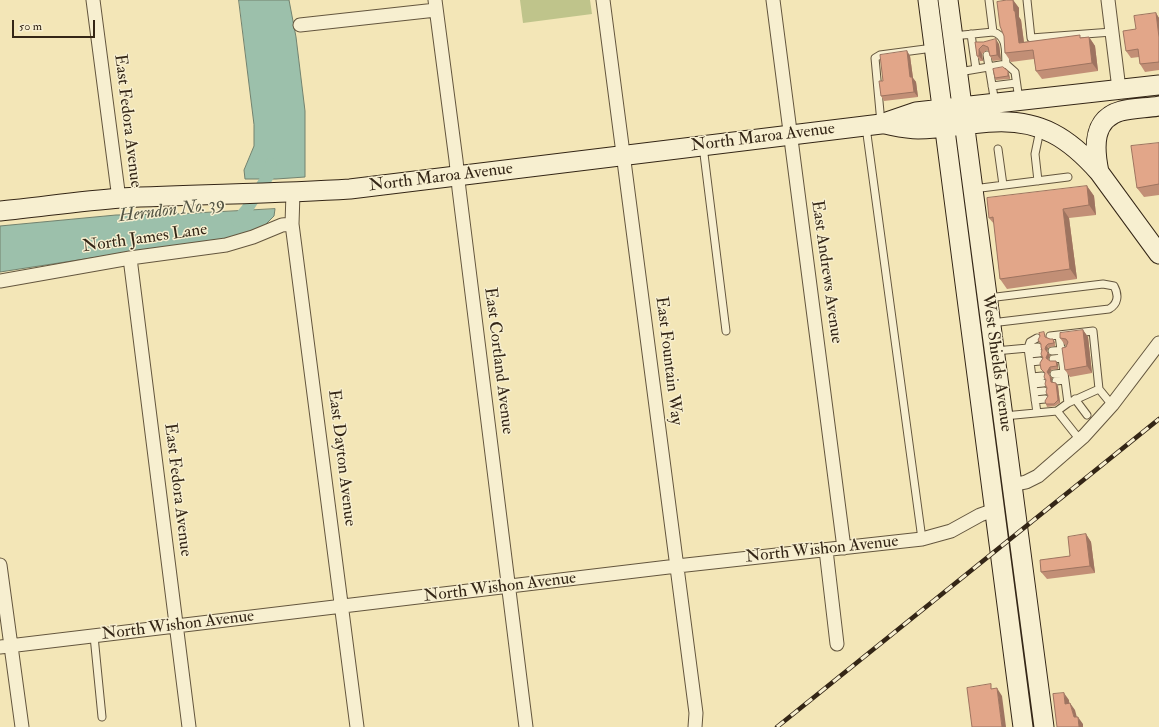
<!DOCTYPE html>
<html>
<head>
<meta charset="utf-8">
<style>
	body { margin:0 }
	#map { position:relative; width:1159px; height:727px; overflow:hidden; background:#f3e6b7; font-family:"IM FELL Double Pica",serif }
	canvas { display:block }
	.scale { position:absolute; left:12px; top:20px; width:83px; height:18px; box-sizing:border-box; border:2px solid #342616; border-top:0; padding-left:5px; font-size:12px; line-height:14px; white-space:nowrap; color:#342616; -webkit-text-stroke:3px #f7efd0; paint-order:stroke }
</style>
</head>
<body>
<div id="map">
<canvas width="1159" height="727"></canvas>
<div class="scale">50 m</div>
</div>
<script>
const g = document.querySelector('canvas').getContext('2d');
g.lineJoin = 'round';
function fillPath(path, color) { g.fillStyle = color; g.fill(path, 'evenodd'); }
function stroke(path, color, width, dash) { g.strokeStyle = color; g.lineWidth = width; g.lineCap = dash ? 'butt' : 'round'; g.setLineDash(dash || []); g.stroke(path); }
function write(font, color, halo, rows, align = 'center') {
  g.font = font + ' "IM FELL Double Pica",serif'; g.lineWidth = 3; g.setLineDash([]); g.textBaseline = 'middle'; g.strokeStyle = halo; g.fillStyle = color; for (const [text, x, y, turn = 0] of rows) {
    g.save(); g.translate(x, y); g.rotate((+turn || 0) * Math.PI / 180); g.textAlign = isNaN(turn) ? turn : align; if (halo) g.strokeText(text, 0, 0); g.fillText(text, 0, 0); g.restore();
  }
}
fillPath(new Path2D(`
	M520,0H590L592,14L523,23Z`), '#bfc48b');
const water = new Path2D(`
	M239,0H289L296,37L305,111V177L276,179H245L244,170L254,146V125Z
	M275,209L274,216L263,227L227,239L150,249L0,272V226L116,215L176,214Z`);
fillPath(water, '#9cc0ab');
stroke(water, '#72826f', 1);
stroke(new Path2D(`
	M237,221L247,209L268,176L271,164`), '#9cc0ab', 12);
const lane = new Path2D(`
	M989,0L993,32
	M1027,0L1031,38L1112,32
	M971,34L976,69
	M953,36L993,32C1008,36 1005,52 1006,64L959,72
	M987,55L995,103
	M1006,64L1015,72L1019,100
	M992,86L1016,83
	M881,123L875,58L880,55L933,48
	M866,127L922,539
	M703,146L726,331
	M998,149L1003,185
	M1038,181L1035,154L1040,130
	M973,189L1068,177
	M988,298L1103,284L1114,286C1119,295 1118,304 1109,309L991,323
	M1059,335L1068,403
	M1050,336L1093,331L1099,389
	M1037,338L1030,342L1028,348L1038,347
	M995,351L1028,348L1037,413
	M1052,351L1065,350
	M1029,354L1039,353
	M1053,359L1062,358
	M1030,362L1040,361
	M1054,374L1064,373
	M1032,377L1042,376
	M1056,381L1065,380
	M1033,384L1043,383
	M1034,392L1044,391
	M1075,399L1087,415
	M1035,400L1045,399
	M1057,411L1068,403L1099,389L1112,405
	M1004,416L1057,411L1080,440
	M94,636L102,717`);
const street = new Path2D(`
	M93,0L119,199
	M435,0L456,160L459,189L526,727
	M603,0L696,713L695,727
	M773,0L844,548
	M1108,0L1119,89
	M300,25L436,10
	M293,193L292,224L357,727
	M130,258L189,727
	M0,281L130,258L226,245L253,237L282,225L292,224
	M1012,485L1026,482L1038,476L1084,436L1112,405L1159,343
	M826,550L837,644
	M0,565L22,727
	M0,647L677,566L922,539L951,531L980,515L994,510`);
const secondary = new Path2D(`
	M928,0L1023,727
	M948,0L1044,727
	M884,124C895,126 907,129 918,129C944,129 969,123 995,122C1041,120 1069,138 1099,172L1159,254
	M1099,172C1094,148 1092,119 1121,111C1133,108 1147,108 1159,106
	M0,211C40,207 81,201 121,198C197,194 274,194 350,189L881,124L916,112L1159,85`);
stroke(lane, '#64563e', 9);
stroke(street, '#64563e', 15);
stroke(secondary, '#342616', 21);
stroke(lane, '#f7efd0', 7);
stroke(street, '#f7efd0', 13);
stroke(secondary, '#f7efd0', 19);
const rail = new Path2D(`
	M777,727L1159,419`);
stroke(rail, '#342616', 4.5);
stroke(rail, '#f7efd0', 3, [9]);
fillPath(new Path2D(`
	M1007,0H1013L1019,8V17L1021,20L1024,42L1089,37L1095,46L1098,71L1042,79L1036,71L1034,59L1011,62L1005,53Z
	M1156,13L1159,18V70L1145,72L1140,64L1139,57L1131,58L1126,51L1136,29Z
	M975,42L999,44L1001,60L993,61L990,56L988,51L987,50L982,54L983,61H980L977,56Z
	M907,51L910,56L913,78L916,82L918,97L884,101L881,96L883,81Z
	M1009,74L1010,79L996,80L995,78Z
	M1159,143V195L1144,197L1137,188Z
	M1087,186L1094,196L1096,215L1069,218L1077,279L1007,289L1000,279L994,224L989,218Z
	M1083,330L1088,337L1092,373L1070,377L1065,370L1067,345H1065L1060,338Z
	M1045,335L1046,337L1050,339H1053L1055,342V346L1050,347L1048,348L1047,352L1050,355L1048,360L1050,361L1058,364V369L1051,370L1049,375L1052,378V382L1058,386L1060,403L1055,406L1047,407L1046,404L1048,396L1046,380L1045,373L1041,369L1043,358L1042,350L1041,344L1038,340Z
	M1086,534L1091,542L1095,573L1047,579L1041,572L1070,556Z`), '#c28f76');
fillPath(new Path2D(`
	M1013,0L1019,8V17L1021,20L1025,51L1019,43L1014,11Z
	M1156,13L1159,18V37Z
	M1089,37L1095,46L1098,71L1092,63Z
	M996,39L999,44L1001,60L997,55Z
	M979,49L982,54L983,61L979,56Z
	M907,51L910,56L913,78L916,82L918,97L914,92L910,77Z
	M1008,71L1009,74L1010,79L1008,76Z
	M1087,186L1094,196L1096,215L1089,205Z
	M1063,209L1069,218L1077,279L1070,269Z
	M1083,330L1088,337L1092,373L1087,366Z
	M1046,346L1048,348L1047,352L1045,349Z
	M1048,353L1050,355L1048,360L1046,358Z
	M1056,361L1058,364V369L1057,366Z
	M1050,367L1051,370L1049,375L1047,372Z
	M1050,376L1052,378V384L1051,382Z
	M1056,383L1058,386L1060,403L1058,400Z
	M1086,534L1091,542L1095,573L1090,566Z
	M997,688L1002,696L1006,727H1002Z
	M1064,693L1069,700L1070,711L1065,704Z
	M1070,703L1075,710L1079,725L1074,717Z
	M1078,717L1083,724V727H1079Z`), '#9e7460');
const building = new Path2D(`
	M1007,0H1013L1014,11H1015L1019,43L1080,35V38L1089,37L1092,63L1036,71L1033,50L1005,53L1004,36L1000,26L997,2Z
	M1156,13L1159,37V62L1140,64L1138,49L1126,51L1123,31L1136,29L1134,16Z
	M996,39L997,55L990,56L988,47L983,45L979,49V56H977L975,42H983Z
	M907,51L910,77H912L914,92L881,96L879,81H883L880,55Z
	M1003,67L1008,71V76L995,78L993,69Z
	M1159,143V184L1137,188L1131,146Z
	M1087,186L1089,205L1063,209L1070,269L1000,279L993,217L989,218L987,198Z
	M1083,330L1087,366L1065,370L1062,348L1066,347L1068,342L1066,339L1060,338V333Z
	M1044,332L1045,337L1050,339H1053L1054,343L1048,344L1046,346L1045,349L1048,353L1046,358L1050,361H1056L1057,366L1050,367L1047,372L1050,376L1051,382L1056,383L1058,400L1054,404H1046L1045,401L1048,396L1046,392L1047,388L1045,384L1046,380L1044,377L1045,373L1041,369L1040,363L1043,358L1041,354L1042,350L1041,347V344L1038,340L1040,336L1039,333Z
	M1086,534L1090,566L1041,572L1040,560L1070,556L1068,537Z
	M991,684V689L997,688L1002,727H972L967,688Z
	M1064,693L1065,704L1070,703L1074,717H1078L1079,727H1057L1053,694Z`);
fillPath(building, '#e2a689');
stroke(building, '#9e7460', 1);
write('17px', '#342616', '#f7efd0', [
	["East Fedora Avenue",127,121,83],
	["North Maroa Avenue",763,138,-7],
	["North Maroa Avenue",441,178,-7],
	["North James Lane",145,239,-8],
	["East Andrews Avenue",826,272,82],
	["East Cortland Avenue",498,361,83],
	["East Fountain Way",668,361,83],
	["West Shields Avenue",996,363,82],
	["East Dayton Avenue",341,458,83],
	["East Fedora Avenue",177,490,83],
	["North Wishon Avenue",822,550,-6],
	["North Wishon Avenue",500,588,-7],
	["North Wishon Avenue",178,626,-7]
]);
write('italic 18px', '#535443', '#f7efd0', [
	["Herndon No. 39",172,211,-7]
]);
</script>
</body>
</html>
